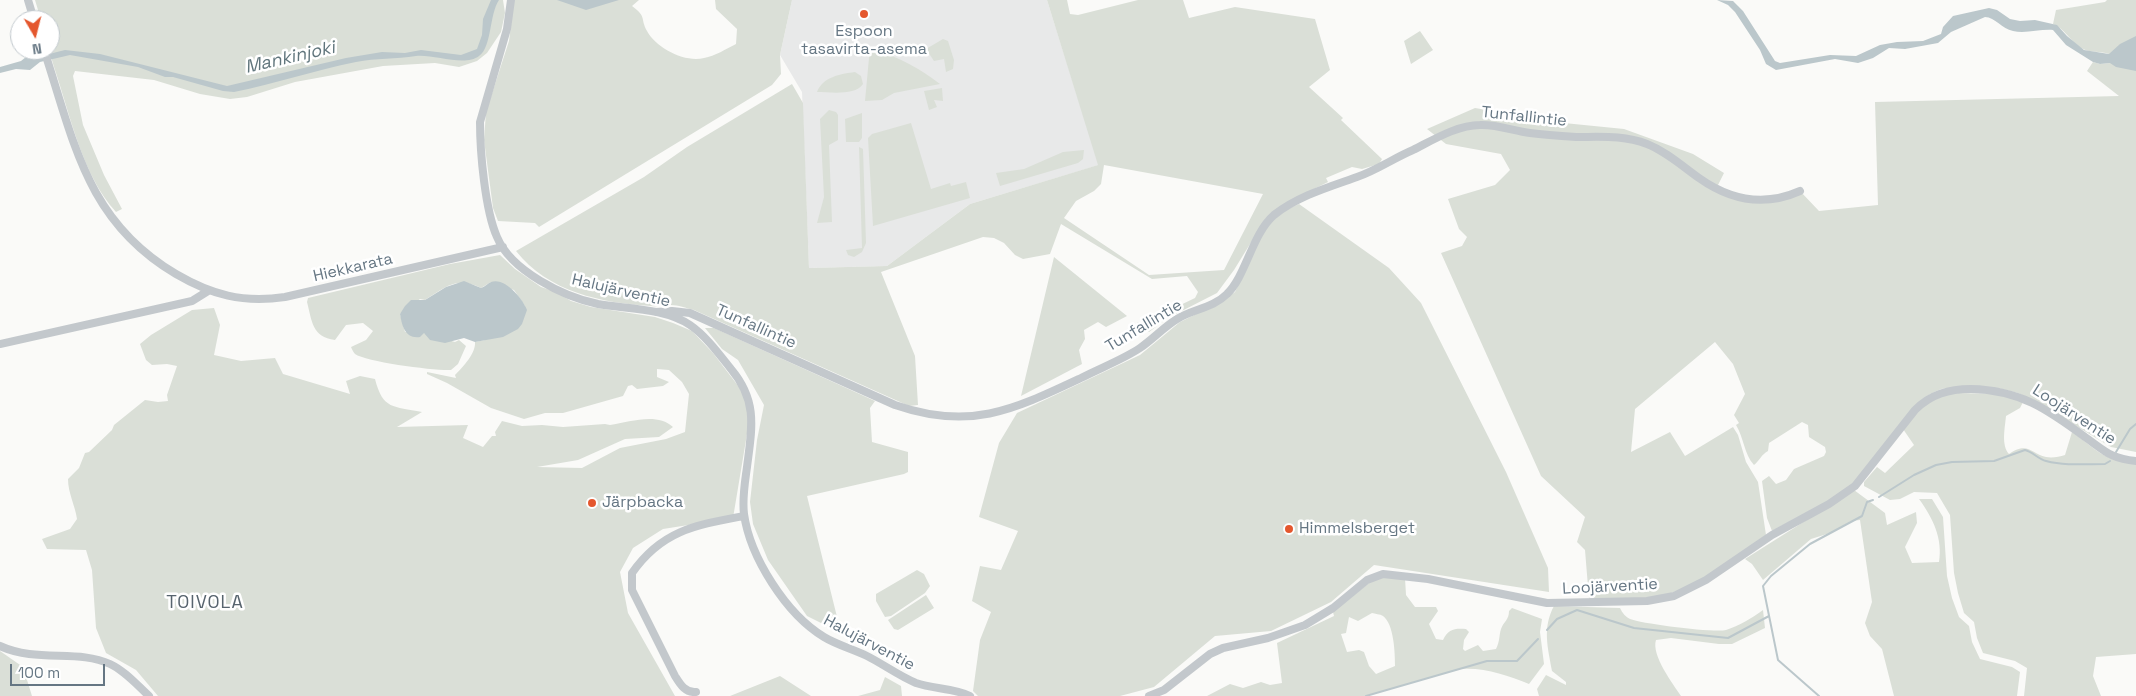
<!DOCTYPE html>
<html>
<head>
<meta charset="utf-8">
<style>
	body { margin:0 }
	#map { position:relative; width:2136px; height:696px; overflow:hidden; background:#fafaf8; font-family:"Space Grotesk",sans-serif }
	canvas { display:block }
	.north { position:absolute; left:10px; top:10px; width:50px; height:50px; box-sizing:border-box; background:#fff; border:1px solid #c1c8cd; border-radius:50%; rotate:172deg; font-size:14px; font-weight:700; line-height:20px; text-align:center; color:#657683 }
	.north::after { content:''; display:block; margin:auto; width:18px; height:22px; background:#e4572e; clip-path:polygon(50% 0,100% 100%,50% 72%,0 100%) }
	.scale { position:absolute; left:10px; top:664px; width:95px; height:22px; box-sizing:border-box; border:2px solid #657683; border-top:0; padding-left:6px; font-size:15px; line-height:18px; white-space:nowrap; color:#657683; -webkit-text-stroke:4px #fff; paint-order:stroke }
</style>
</head>
<body>
<div id="map">
<canvas width="2136" height="696"></canvas>
<div class="north">N</div>
<div class="scale">100 m</div>
</div>
<script>
const g = document.querySelector('canvas').getContext('2d');
g.lineJoin = 'round';
function fillPath(path, color) { g.fillStyle = color; g.fill(path, 'evenodd'); }
function stroke(path, color, width, dash) { g.strokeStyle = color; g.lineWidth = width; g.lineCap = dash ? 'butt' : 'round'; g.setLineDash(dash || []); g.stroke(path); }
function write(font, color, halo, rows, align = 'center') {
  g.font = font + ' "Space Grotesk",sans-serif'; g.lineWidth = 5; g.setLineDash([]); g.textBaseline = 'middle'; g.strokeStyle = halo; g.fillStyle = color; for (const [text, x, y, turn = 0] of rows) {
    g.save(); g.translate(x, y); g.rotate((+turn || 0) * Math.PI / 180); g.textAlign = isNaN(turn) ? turn : align; if (halo) g.strokeText(text, 0, 0); g.fillText(text, 0, 0); g.restore();
  }
}
fillPath(new Path2D(`
	M792,0H1047L1099,165L970,204L887,266L809,268L802,92L780,55Z`), '#e8e9e9');
fillPath(new Path2D(`
	M35,0H503L505,13L501,32L487,53L477,61L459,67L435,63L383,66L295,82L247,97L230,99L200,94L154,80L75,71L73,76L83,125L104,175L122,209L116,212C82,175 70,114 54,67L49,50L50,20H41Z
	M514,0H639L632,6C647,17 640,18 647,31C656,48 685,63 704,58C715,56 726,49 736,44L737,29L716,9L715,0H792L780,55L781,74L772,85L539,227L535,223L498,221L493,208L484,140L486,112L509,41Z
	M1047,0H1067L1070,14L1078,15L1138,0H1183L1189,18L1235,7L1315,19L1330,70L1309,87L1343,118L1341,120L1382,159L1379,164L1362,169L1352,167L1326,178L1328,182L1292,200L1266,218L1234,270L1217,293L1168,318L1149,332L1137,322H1145L1195,298L1198,292L1187,276L1152,279L1061,224L1050,254L1023,259L1015,255L1004,243L994,238L983,237L881,272L915,356L918,405L909,406L694,310C686,308 678,305 671,305C664,305 658,307 651,306C602,303 548,292 516,251L644,177L687,147L792,84L803,103L809,268L887,266L970,204L1098,165ZM1104,165L1263,194L1224,270L1149,275L1064,218L1076,201L1094,191L1101,184Z
	M2107,0H2136V452L2111,447L2033,400L2018,393L1998,388L1963,386L1941,389L1930,394L1913,408L1854,483L1828,501L1772,531L1767,518L1762,481L1769,476L1776,484L1786,480L1794,469L1824,456L1826,452L1825,447L1809,437L1808,425L1802,422L1769,443L1768,451C1761,455 1760,460 1754,465C1744,454 1744,438 1736,425L1739,423L1734,415L1745,394L1733,364L1715,342L1635,409L1631,452L1670,432L1685,456L1733,427L1738,435L1746,462L1758,482L1766,535C1737,555 1708,580 1674,592C1648,602 1616,599 1589,599L1585,550L1577,542L1585,517L1541,476L1441,253L1462,246L1467,237L1459,229L1448,199L1495,185L1510,170L1501,154L1446,144L1427,129L1475,108L1564,123L1624,129L1693,154L1724,173L1717,187L1755,199L1800,191L1819,211L1878,205L1875,102L2119,96L2087,71L2093,62L2100,64L2110,63L2109,54C2101,51 2089,53 2081,48C2071,42 2064,28 2053,24L2056,10L2105,2Z
	M1420,31L1433,50L1411,64L1404,41Z
	M943,39L948,41L954,60L953,69L946,72L944,59L934,61L926,49Z
	M876,50C900,58 919,68 940,84L894,93L882,100L865,101L869,58L870,52Z
	M855,72L861,76L863,84C855,96 830,92 817,92C823,77 840,74 855,72Z
	M942,88L943,101L934,100L937,107L929,110L924,91Z
	M829,110L836,112L838,115V140L829,145L832,222L817,223L824,197L820,119Z
	M862,113V138L859,142H846L845,119Z
	M911,123L931,189L950,183L951,186L966,182L970,198L873,226L868,138L872,134Z
	M859,147L863,149L866,243L862,252L854,257L848,255L846,250L862,248Z
	M1084,150L1083,159L1078,163L1000,186L996,173L1024,169L1063,152Z
	M1299,204L1389,268L1421,303L1506,472L1548,568L1549,592L1374,565L1331,602L1271,631L1215,636L1154,687L1120,696H978L973,691L980,640L991,612L972,601L980,566L1001,570L1018,531L979,517L999,443L1017,413L1140,355L1180,322L1221,302L1235,292L1266,226L1286,210Z
	M500,255L515,269L541,287L556,292L571,301L591,307L655,317L673,323L692,331L713,353L739,387L745,398L749,422L733,518L663,529L633,548L620,572L628,613L675,696H158L136,670L106,653L96,628L92,570L86,550L47,549L42,539L70,529L77,519C75,505 68,493 68,479L79,468L85,453L89,452L112,430L114,425L145,400L158,402L168,401L167,395L177,366L167,364L152,365L146,360L140,344L151,335L192,310L214,308L220,325L214,355L241,361L275,358L283,374L350,394L346,381L360,376L375,379C383,410 393,406 422,412L397,427L468,425L463,438L483,447L492,436H496L495,432L502,421L522,426L542,425L563,427L605,424L610,425C630,422 657,412 673,427L659,437L625,439L578,460L537,467L582,468L620,448L666,439L685,432L689,394L682,382L669,370L657,369V377L669,382L663,386L637,389L632,385L628,386L623,396L563,413H545L524,419L491,408L447,383L427,374V372L456,378L455,375C463,367 476,353 475,342L485,340L525,306L514,290L491,282L481,288C456,276 446,287 425,300L420,299L400,314L405,332L424,333L455,342L459,340L466,346L458,364L451,370C436,371 366,362 355,354C353,352 352,349 351,347L366,340L373,331L363,323L346,325L335,340C312,337 312,321 307,302L308,298L450,264Z
	M1054,257L1127,316L1106,327L1098,322L1084,330L1085,339L1079,350L1082,364L1021,396Z
	M705,328H714L875,401L870,408L872,442L908,452V472L904,474L807,496L841,633L807,616L768,560L753,524L750,502L757,440L764,405L738,360L722,349Z
	M1959,393L1996,394L2023,402L2020,408L2006,416C2005,428 2001,445 2009,454C2028,441 2031,454 2046,457C2052,458 2059,457 2065,455L2072,432C2098,450 2102,461 2136,463V654L2096,657L2093,676L2101,696H2024L2027,668L2015,661L1983,653L1977,638L1974,622L1964,613L1958,593L1954,573L1950,515L1937,493L1914,492L1900,499L1890,500L1864,486V482L1877,467L1885,473L1914,445L1903,429C1921,405 1928,396 1959,393Z
	M1854,490L1885,513L1887,525L1916,512L1917,523L1905,547L1912,563L1939,562C1943,539 1933,518 1919,499H1932L1943,517L1947,576L1952,598L1959,617L1969,626L1972,642L1980,659L2012,667L2020,672L2017,696H1894L1882,649L1870,636L1865,623L1872,602L1860,520L1851,521L1830,533L1811,539L1763,580L1752,564L1745,559Z
	M917,570L924,574L930,586L925,593L891,616L885,617L876,601V594Z
	M1382,577L1405,578L1406,595L1415,607H1436L1438,611L1429,624L1436,639L1443,640C1448,629 1455,628 1466,629L1469,632L1464,640L1463,649L1465,651L1478,645L1483,651L1496,649C1500,641 1499,635 1501,629C1504,621 1509,620 1509,611L1512,608L1542,619L1540,632L1544,664L1529,684C1507,675 1484,667 1460,669L1366,696H1207L1230,684L1243,688L1261,682L1270,685L1282,683L1277,643L1334,616L1333,612L1374,579ZM1372,613C1375,614 1380,614 1383,616C1394,624 1395,653 1395,666L1376,674L1369,666L1364,652L1359,650L1347,652L1341,634L1346,633L1349,617L1358,621Z
	M926,595L934,608L898,630L894,629L888,620Z
	M1554,606L1620,608C1622,613 1626,617 1630,619C1643,624 1715,633 1726,630C1739,626 1752,618 1763,610L1765,628L1732,644H1719L1671,638L1656,640C1651,655 1673,684 1681,696H1539L1537,689L1546,675L1566,685V682L1552,671C1548,648 1542,628 1554,606Z
	M0,651L23,667L32,696H0Z
	M780,676L811,696H817H730Z
	M885,677L901,686L902,696H858L880,690Z`), '#dadfd7');
fillPath(new Path2D(`
	M491,0H499C489,15 492,47 479,56C465,67 433,54 416,56C396,59 376,58 356,62C315,70 275,84 234,92L223,91L173,77H165L138,67L70,55L40,62L30,70L16,69L0,73V67L21,61L26,57L33,58L65,50L100,54L227,86L346,58L382,52L405,53L421,50L461,55L477,49L482,35L483,19Z
	M557,0H619L586,10Z
	M1717,0L1733,1L1743,11L1775,61L1780,63L1830,55L1856,56L1880,45L1897,42L1923,41L1941,34L1943,27L1953,16L1989,8L1997,10L2010,19L2020,21L2035,20L2057,25L2067,36L2084,50L2109,54L2120,44L2136,36V71L2116,67L2110,63L2100,64L2093,62L2066,45L2053,30C2040,29 2025,34 2013,31C2002,29 1995,17 1985,17L1951,32L1938,43L1905,49L1889,48L1873,58L1858,63L1835,59L1776,70L1766,64L1760,50L1735,12L1728,5Z
	M464,281L481,288C485,287 488,283 491,282C505,277 523,299 527,310L522,324L518,329L503,337L475,342L464,338L445,343L430,340L424,333L420,337C405,339 402,326 400,314L405,306L411,300H425L446,287Z`), '#bbc7cb');
stroke(new Path2D(`
	M2116,452L2130,429L2136,424
	M1879,497L1914,475L1936,465L1952,462L1994,461L2025,450C2033,452 2038,459 2046,461C2065,466 2085,464 2105,464L2110,461
	M1547,630L1557,619L1577,610L1634,628L1728,638L1769,616
	M1366,696L1487,661H1517L1538,639
	M1819,696L1778,660L1763,586L1771,576L1810,544L1862,516L1867,502L1873,500`), '#bbc7cb', 2);
stroke(new Path2D(`
	M28,0L34,20
	M511,0L507,29L480,122C480,152 485,210 497,237C511,271 564,297 598,304C627,309 665,308 690,325C706,336 719,354 731,369C758,401 752,428 747,467C745,482 742,498 744,514C750,557 786,614 824,637C837,645 853,649 867,656C883,664 899,676 916,683C933,689 954,688 970,696
	M44,50C74,141 86,221 176,274C212,295 242,303 285,297L503,247
	M656,312L672,311L690,313L895,405C970,431 1013,410 1081,378C1100,368 1122,360 1140,348C1153,339 1164,327 1177,319C1193,309 1213,308 1227,294C1246,276 1252,234 1274,215C1298,196 1329,187 1357,177C1377,170 1394,158 1413,150C1433,140 1457,125 1480,125C1496,124 1514,131 1530,133C1546,135 1561,136 1576,137C1601,137 1624,135 1647,144C1667,152 1682,166 1699,178C1730,200 1764,207 1800,191
	M0,344L192,301L208,291
	M0,646C37,663 78,649 110,664C125,671 137,685 149,696
	M696,692C685,693 680,684 675,676L632,590V573C662,530 696,525 744,516
	M1149,696L1164,690L1210,654L1223,648L1268,638L1305,625L1333,608L1367,580L1383,574L1428,579L1547,603L1647,601L1674,596L1706,580L1772,535L1829,504L1855,486L1915,410C1931,394 1949,389 1971,389C2020,390 2047,409 2085,437C2105,451 2111,459 2136,461`), '#c3c8cc', 8);
for (const [x, y, r, color] of [
	[864,14,5,"#e4572e"],
	[592,503,5,"#e4572e"],
	[1289,529,5,"#e4572e"]
]) { const dot = new Path2D(); dot.arc(x, y, r, 0, 2 * Math.PI); g.fillStyle = color; g.fill(dot); stroke(dot, '#fff', 2); }
write('16px', '#657683', '#fff', [
	["Espoon",864,32,"center"],
	["tasavirta-asema",864,50,"center"],
	["Järpbacka",602,503],
	["Himmelsberget",1299,529]
], 'left');
write('16px', '#657683', '#fff', [
	["Tunfallintie",1524,117,6],
	["Hiekkarata",353,268,-13],
	["Halujärventie",621,291,13],
	["Tunfallintie",1144,326,-31],
	["Tunfallintie",756,327,24],
	["Loojärventie",2074,415,33],
	["Loojärventie",1610,587,-3],
	["Halujärventie",869,643,28]
]);
write('italic 18px', '#60757c', '#fff', [
	["Mankinjoki",290,58,-13]
]);
g.letterSpacing = '1px';
write('18px', '#57646e', '#fff', [
	["TOIVOLA",205,603]
]);
g.letterSpacing = '0px';
</script>
</body>
</html>
